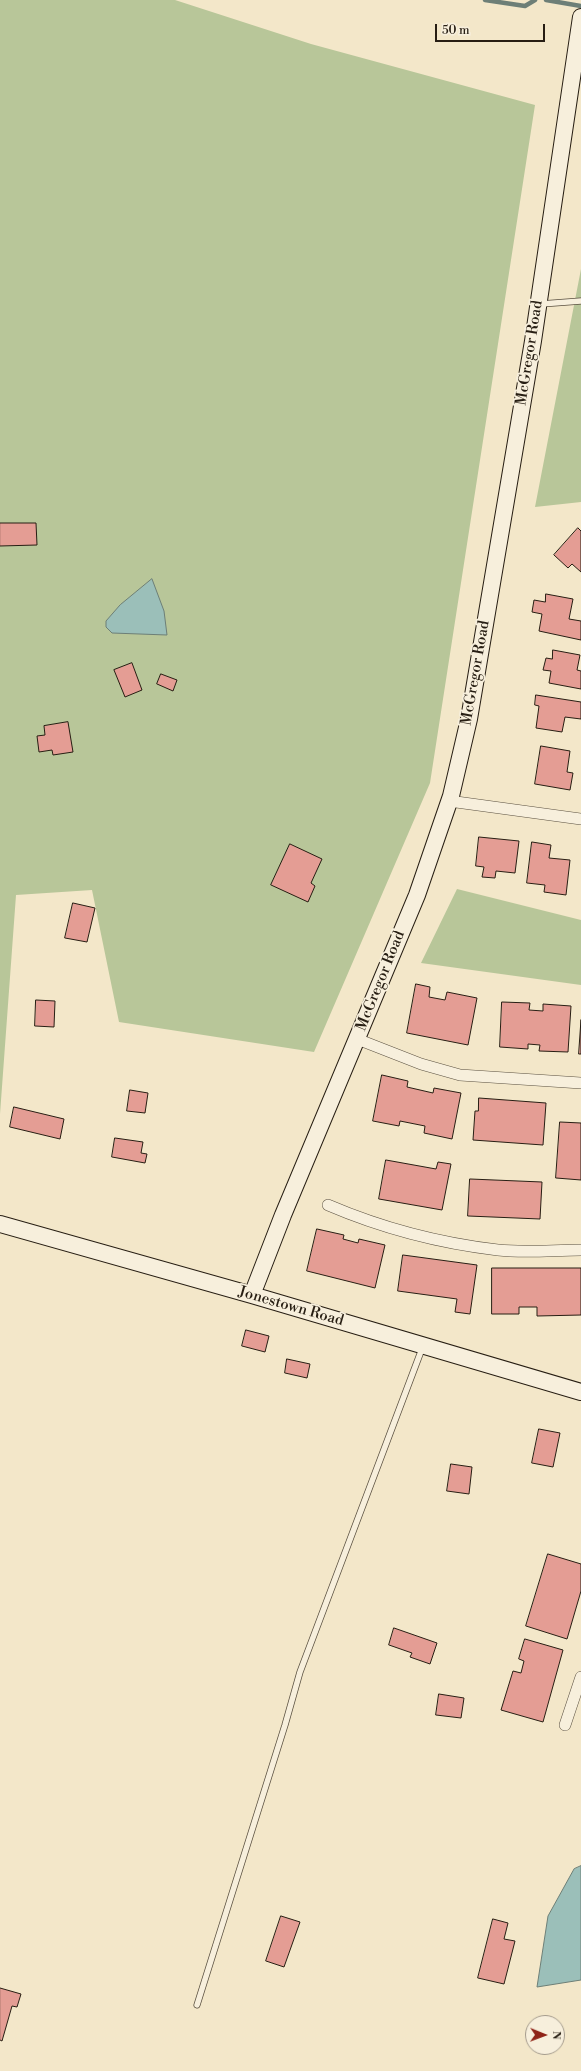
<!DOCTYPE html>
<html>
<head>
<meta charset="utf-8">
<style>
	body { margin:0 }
	#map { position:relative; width:581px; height:2071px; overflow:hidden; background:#f3e7c9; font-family:"Libre Bodoni",serif }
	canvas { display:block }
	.north { position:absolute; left:525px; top:2015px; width:40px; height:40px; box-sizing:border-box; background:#f7efdc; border:1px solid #a49b8c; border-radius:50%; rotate:91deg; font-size:11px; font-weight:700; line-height:16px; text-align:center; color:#271e13 }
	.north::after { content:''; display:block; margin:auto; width:14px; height:18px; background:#8f2418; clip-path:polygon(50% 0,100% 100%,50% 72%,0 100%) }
	.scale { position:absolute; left:435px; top:24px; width:110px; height:18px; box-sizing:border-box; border:2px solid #271e13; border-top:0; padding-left:5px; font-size:12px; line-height:14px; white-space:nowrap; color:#271e13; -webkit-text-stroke:3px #f7efdc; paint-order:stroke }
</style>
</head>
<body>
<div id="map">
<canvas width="581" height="2071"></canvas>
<div class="north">N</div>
<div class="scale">50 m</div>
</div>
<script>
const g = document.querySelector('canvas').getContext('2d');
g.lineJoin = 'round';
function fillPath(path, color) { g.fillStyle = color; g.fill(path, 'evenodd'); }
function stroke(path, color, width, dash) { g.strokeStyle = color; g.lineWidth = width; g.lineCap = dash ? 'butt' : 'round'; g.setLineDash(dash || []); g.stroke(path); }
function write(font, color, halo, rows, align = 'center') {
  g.font = font + ' "Libre Bodoni",serif'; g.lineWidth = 3.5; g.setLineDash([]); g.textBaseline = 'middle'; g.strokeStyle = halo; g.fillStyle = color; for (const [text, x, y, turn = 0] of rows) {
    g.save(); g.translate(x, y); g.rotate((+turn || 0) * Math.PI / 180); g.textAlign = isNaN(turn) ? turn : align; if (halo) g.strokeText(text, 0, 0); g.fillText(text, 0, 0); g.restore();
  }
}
fillPath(new Path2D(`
	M0,0H175L311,44L535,105L430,783L314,1052L119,1022L92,890L16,895L0,1114Z
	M581,269V502L535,507Z
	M457,889L581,920V985L421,963Z`), '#b8c699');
const water = new Path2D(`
	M152,579L164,611L167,635L112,633L106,627V621L120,605Z
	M581,1866V1980L537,1987L548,1916L574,1869Z`);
fillPath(water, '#9bbfb9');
stroke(water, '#6d7f77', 1);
stroke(new Path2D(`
	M485,0L525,6L535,0
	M546,0L581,6`), '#6d7f77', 4.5);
const building = new Path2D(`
	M0,523H36L37,545L0,546Z
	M578,528L581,531V572L572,564L568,568L554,555Z
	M546,594L573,599L569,619L581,621V640L539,631L542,614L532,612L534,600L545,602Z
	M553,650L580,655L577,670L581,671V689L549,683L551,671L543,670L546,658L552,659Z
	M132,663L142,690L125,697L114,670Z
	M161,674L177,680L173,691L157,684Z
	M536,695L581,702V719L565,717L562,732L536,728L539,706L535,705Z
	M68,722L73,752L53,755L52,750L39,752L37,736L45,735L44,726Z
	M541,746L570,751L567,772L573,773L570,790L535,784Z
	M479,837L519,841L515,873L496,871L495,878L482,877L484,867L476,866Z
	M532,842L551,845L549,858L570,860L566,895L544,892L545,885L527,883Z
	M290,844L322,859L311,883L315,886L308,902L271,885Z
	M73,903L95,908L87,942L65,938Z
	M416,984L430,987L429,997L445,1000L447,992L477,998L468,1045L407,1033Z
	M36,1000L55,1001L54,1027L35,1026Z
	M502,1002L530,1003L529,1010L543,1011V1004L571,1006L568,1052L539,1051L540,1045L528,1044V1049L500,1047Z
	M581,1020V1054H579Z
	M382,1075L408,1081L407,1087L433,1093L434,1088L461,1093L452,1139L424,1133L425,1126L400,1121L399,1126L373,1121Z
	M130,1090L148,1093L145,1113L127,1111Z
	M479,1098L546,1103L543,1145L473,1140L475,1111H478Z
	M14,1107L64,1119L60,1139L10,1127Z
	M560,1122L581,1123V1180L556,1178Z
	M115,1138L143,1142L141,1153L147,1154L145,1163L112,1157Z
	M386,1160L436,1169L438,1162L451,1164L442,1210L379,1199Z
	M470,1179L542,1182L540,1219L468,1216Z
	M317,1229L344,1235L343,1239L358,1243L359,1239L385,1245L375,1288L307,1271Z
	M403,1255L477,1265L470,1314L455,1312L457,1299L398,1291Z
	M492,1268H581V1315L537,1316V1307H519V1314H492Z
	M246,1330L269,1336L265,1352L242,1346Z
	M287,1359L310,1364L307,1378L285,1373Z
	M539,1429L560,1433L553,1467L532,1463Z
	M451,1464L472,1467L469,1494L447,1491Z
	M548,1554L581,1564V1591L567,1639L526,1626Z
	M394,1628L437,1643L430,1664L410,1657L412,1653L389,1645Z
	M525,1639L563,1650L543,1722L501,1710L513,1671L521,1673L524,1661L519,1659Z
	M439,1694L464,1698L461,1718L436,1715Z
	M281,1916L300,1922L284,1967L266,1961Z
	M493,1919L508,1923L504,1939L515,1941L504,1984L478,1978Z
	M0,1988L21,1994L17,2007L12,2006L2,2041L0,2040Z`);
fillPath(building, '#e49d94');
stroke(building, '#271e13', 1);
const lane = new Path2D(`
	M541,304L581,301
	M197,2005L285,1725L300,1672L423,1346`);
const street = new Path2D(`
	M449,801L581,819
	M357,1039L421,1064L460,1075L581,1083
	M328,1205C384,1229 438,1243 498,1250C525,1253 554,1250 581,1250
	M565,1725L581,1677`);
const secondary = new Path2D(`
	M0,1224L252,1295L581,1392
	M252,1295L283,1215L417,895L451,796L469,719L533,341L581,17`);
stroke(lane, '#5a5040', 7);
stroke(street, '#5a5040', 12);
stroke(secondary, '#271e13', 18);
stroke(lane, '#f7efdc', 5.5);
stroke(street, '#f7efdc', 11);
stroke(secondary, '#f7efdc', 16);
write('15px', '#271e13', '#f7efdc', [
	["McGregor Road",530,353,-81],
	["McGregor Road",476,673,-80],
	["McGregor Road",381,981,-68],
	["Jonestown Road",291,1307,16]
]);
</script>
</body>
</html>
